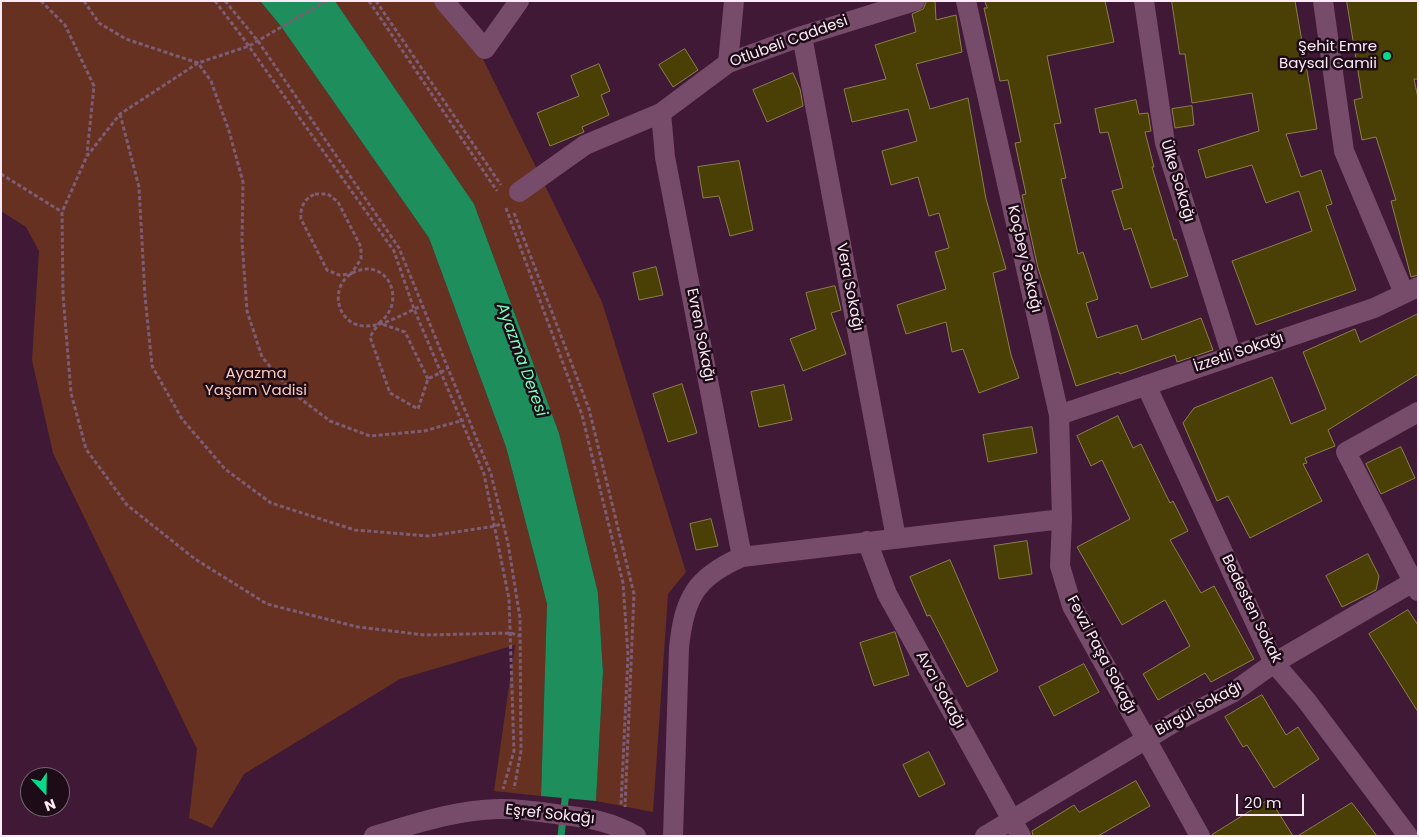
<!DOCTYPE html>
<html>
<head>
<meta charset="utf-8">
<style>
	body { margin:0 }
	#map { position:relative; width:1419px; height:837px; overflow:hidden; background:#401936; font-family:Poppins,sans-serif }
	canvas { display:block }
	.frame { position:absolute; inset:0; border:2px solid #fee9f7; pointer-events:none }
	.north { position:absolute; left:20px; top:767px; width:50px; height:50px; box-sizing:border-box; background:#1d0c18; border:1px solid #776471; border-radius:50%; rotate:159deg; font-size:14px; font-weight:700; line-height:20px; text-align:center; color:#fee9f7 }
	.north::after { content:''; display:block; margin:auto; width:18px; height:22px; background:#09d98b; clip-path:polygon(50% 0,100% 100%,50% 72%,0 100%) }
	.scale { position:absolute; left:1236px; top:794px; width:68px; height:22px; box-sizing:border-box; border:2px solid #fee9f7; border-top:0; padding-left:6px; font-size:15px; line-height:18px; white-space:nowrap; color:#fee9f7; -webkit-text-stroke:4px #1d0c18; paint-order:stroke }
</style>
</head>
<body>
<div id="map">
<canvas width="1419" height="837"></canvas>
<div class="frame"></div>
<div class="north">N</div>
<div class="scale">20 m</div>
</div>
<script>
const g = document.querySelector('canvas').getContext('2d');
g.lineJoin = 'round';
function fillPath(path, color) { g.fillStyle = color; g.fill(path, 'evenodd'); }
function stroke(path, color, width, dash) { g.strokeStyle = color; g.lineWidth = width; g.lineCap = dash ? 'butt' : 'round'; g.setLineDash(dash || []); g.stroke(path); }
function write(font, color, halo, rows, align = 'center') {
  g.font = font + ' Poppins,sans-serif'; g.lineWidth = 5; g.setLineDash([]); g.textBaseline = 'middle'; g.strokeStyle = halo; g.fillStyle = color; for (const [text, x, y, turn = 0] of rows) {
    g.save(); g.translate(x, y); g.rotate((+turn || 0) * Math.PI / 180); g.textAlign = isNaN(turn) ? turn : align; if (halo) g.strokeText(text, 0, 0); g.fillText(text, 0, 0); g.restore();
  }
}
fillPath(new Path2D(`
	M1,1H260L280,25L429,238L506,447L547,604L541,796L494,791L515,645L400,679L244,774L212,828L189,818L197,749L53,453L32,360L39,251L26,227L1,211Z
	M335,1H434L482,57L602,302L686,572L668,594L653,812L596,801L603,672L598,593L559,433L474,204Z`), '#663121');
fillPath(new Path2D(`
	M260,1H335L474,204L559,433L598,593L603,672L596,801L541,796L547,604L506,447L429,238L280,25Z`), '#1d8e5c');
stroke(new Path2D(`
	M561,836L566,791`), '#1d8e5c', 7);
const building = new Path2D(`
	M927,1H935L936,20L956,15L962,52L916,64L930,109L968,98L986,199L1006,269L993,273L1011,355L1019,378L979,393L963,349L952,352L946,322L906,334L897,305L946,289L935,252L949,248L939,213L929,216L918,177L891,185L882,151L917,141L908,109L852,122L844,89L886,79L875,45L916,32L912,14L923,9Z
	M985,1H1105L1114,42L1047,56L1061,123L1054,124L1066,178L1061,179L1078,254L1083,252L1098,299L1086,303L1097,338L1137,325L1142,340L1201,318L1213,350L1177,362L1175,355L1120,374L1119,372L1076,386L1038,268L1022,195L1026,194L1015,143L1021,142L1008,80L1000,81L984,8H987Z
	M1172,1H1295L1317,129L1286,134L1301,177L1321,170L1332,204L1326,206L1356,290L1256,325L1232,261L1312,231L1299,191L1266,203L1252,165L1206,178L1198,150L1259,131L1252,93L1192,103L1185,54H1180Z
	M1347,1H1418V79H1414L1418,98V275L1411,277L1391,201L1396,200L1376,137L1362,140L1354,100L1362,98Z
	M685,49L698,70L673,87L659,65Z
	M599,64L610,91L601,95L609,115L582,127L584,132L550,146L537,113L579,96L571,76Z
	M793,73L800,89L803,106L767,122L753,90Z
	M1136,100L1139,114L1148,113L1151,131L1145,132L1154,167H1152L1174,240L1176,239L1188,276L1151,288L1131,228L1124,230L1112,191L1123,188L1108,132L1100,133L1095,109Z
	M1192,106L1194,125L1175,128L1172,109Z
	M739,161L753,230L730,236L719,196L703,198L698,167Z
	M656,267L663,295L639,300L633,273Z
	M835,286L841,310L831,313L846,354L803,371L790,339L816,329L806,293Z
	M1418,314V374L1328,430L1335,446L1305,458L1307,463L1303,464L1322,501L1250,538L1228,496L1217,501L1183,423L1194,408L1272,377L1291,424L1326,409L1303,352L1355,329L1360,342Z
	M682,384L697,433L668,442L653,394Z
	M784,385L792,420L759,427L751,392Z
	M1118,416L1133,448L1141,444L1170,503L1173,501L1188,531L1170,540L1201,593L1214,586L1254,659L1211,682L1205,673L1158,700L1143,674L1190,646L1165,600L1122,625L1077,547L1130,519L1102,460L1091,466L1077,436Z
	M1032,427L1037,453L988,462L983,435Z
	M1401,447L1415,478L1381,494L1366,464Z
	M711,519L718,546L696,550L690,524Z
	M1027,541L1032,574L999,579L994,546Z
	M1368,554L1379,576L1376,590L1342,607L1326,576Z
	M950,560L998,671L967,687L930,615L927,616L910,577Z
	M1408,610L1418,625V712L1369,634Z
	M895,632L909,675L874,686L860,643Z
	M1084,664L1099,692L1054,716L1039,687Z
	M1262,695L1286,735L1298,727L1319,759L1274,788L1247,745L1243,747L1225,717Z
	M929,752L945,784L919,797L903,765Z
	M1136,781L1150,806L1098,836H1033L1032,831L1074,805L1079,812Z
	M1270,799L1293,836H1212V835Z
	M1352,803L1377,836H1298Z`);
fillPath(building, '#4a4005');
stroke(building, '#8a804b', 1);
stroke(new Path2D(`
	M41,1L65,25L94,86L87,154
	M84,1L99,23L126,39L198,63L211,81L229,131L243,182L242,241L247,311L262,357L293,393L330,421L370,436L424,431L464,420
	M215,1L243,38L394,251L414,309L484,474L509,599L514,751L503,789
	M225,1L258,41L399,248L491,474L508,543L520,618L521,751L514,789
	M326,1L249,46L198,63L120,114L87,156L62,212L63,294L71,393L86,449L127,505L195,559L267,604L358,627L425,635L511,633L520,636
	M369,1L497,191
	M376,1L501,185
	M120,114L139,187L145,296L152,366L182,419L225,469L271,503L355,530L429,536L496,526L502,523
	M1,174L62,212
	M315,194H328L338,202L361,247V259L351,274L339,275L327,270L301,219C300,207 304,199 315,194Z
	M506,208L582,415L623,583L628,655L621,805
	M514,213L589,409L634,594L625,807
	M379,323C407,303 389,259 357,271C327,282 335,327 367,326C384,326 405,313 421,306
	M428,379L405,332L379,323L370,337L390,393L418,409L428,379L447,369`), '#7d5c74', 3, [4, 2.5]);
stroke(new Path2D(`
	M444,1L485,49L519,1
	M966,1L1059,415L1062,519L1060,566L1072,606L1200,836
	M1144,1L1165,143L1232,356
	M1323,1L1344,151L1404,293
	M802,36L896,538
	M728,63L734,1
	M661,113L665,157L742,557
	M519,192L585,145L661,113L728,63L802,36L915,1
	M1146,385L1274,663L1306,700L1408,836
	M1418,412L1346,452L1418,591
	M1059,415L1374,308L1418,287
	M867,541L887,594L1021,836
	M374,836C414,824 455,810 498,809C520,808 541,812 563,815C590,818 612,822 636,836
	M673,836L679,648C684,599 695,577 742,557L1062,519
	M985,836L1180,719L1232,693L1274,663L1413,582`), '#774b6a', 20);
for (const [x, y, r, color] of [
	[1387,56,5,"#09d98b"]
]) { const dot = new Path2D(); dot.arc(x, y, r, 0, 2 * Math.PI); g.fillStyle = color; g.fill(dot); stroke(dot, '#1d0c18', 2); }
write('15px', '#fee9f7', '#1d0c18', [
	["Otlubeli Caddesi",789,42,-20],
	["Ülke Sokağı",1177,181,73],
	["Koçbey Sokağı",1024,259,77],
	["Vera Sokağı",849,287,79],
	["Evren Sokağı",700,335,79],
	["İzzetli Sokağı",1239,353,-19],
	["Bedesten Sokak",1251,609,64],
	["Fevzi Paşa Sokağı",1101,655,62],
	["Avcı Sokağı",940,690,61],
	["Birgül Sokağı",1199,709,-29],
	["Eşref Sokağı",550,815,6]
]);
write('15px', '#fee9f7', '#1d0c18', [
	["Şehit Emre",1377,47],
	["Baysal Camii",1377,64]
], 'right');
write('15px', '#ffccbc', '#1d0c18', [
	["Ayazma",256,374],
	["Yaşam Vadisi",256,391]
]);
write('italic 16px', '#78feb9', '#1d0c18', [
	["Ayazma Deresi",521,360,70]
]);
</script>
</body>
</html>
